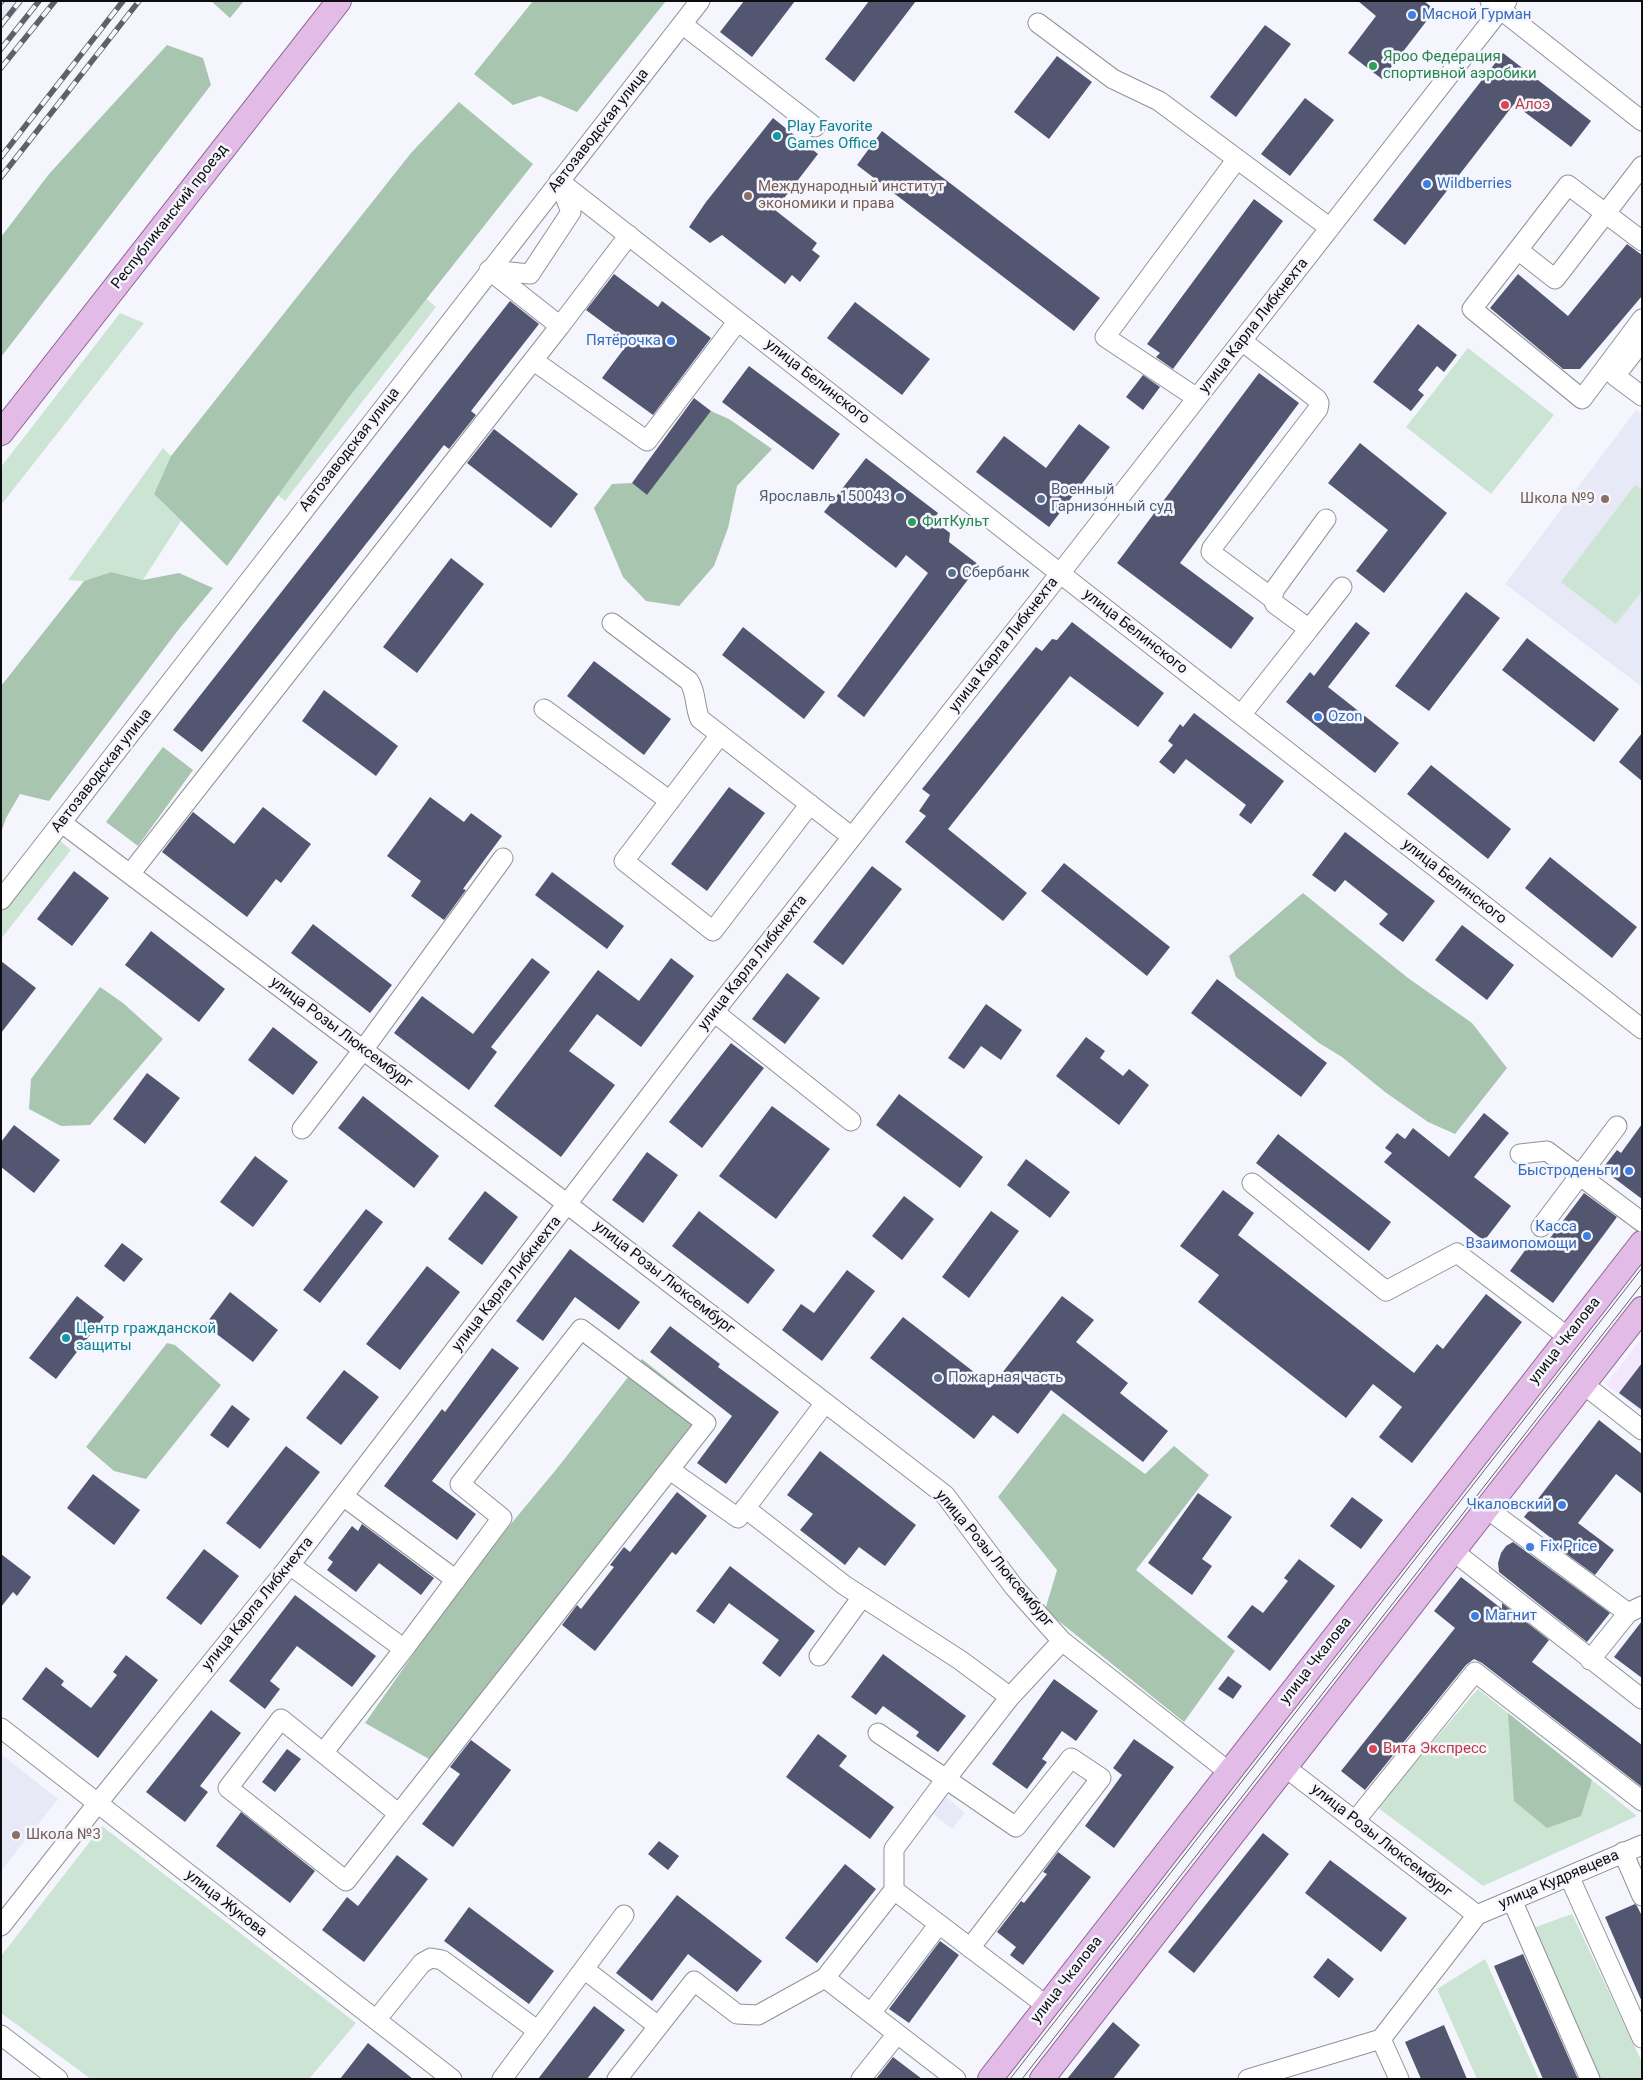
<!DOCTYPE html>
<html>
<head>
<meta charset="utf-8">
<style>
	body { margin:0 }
	#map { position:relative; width:1643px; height:2080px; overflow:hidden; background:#f5f6fd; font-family:Roboto,sans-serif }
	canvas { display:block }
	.frame { position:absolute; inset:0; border:2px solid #0d0d10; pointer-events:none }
</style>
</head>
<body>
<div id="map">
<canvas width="1643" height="2080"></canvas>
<div class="frame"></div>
</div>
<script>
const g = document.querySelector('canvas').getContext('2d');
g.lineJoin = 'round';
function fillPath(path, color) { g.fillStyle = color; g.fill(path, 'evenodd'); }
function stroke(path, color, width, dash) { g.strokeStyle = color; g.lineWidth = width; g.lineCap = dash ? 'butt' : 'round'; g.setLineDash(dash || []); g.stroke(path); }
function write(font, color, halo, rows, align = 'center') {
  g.font = font + ' Roboto,sans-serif'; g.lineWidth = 5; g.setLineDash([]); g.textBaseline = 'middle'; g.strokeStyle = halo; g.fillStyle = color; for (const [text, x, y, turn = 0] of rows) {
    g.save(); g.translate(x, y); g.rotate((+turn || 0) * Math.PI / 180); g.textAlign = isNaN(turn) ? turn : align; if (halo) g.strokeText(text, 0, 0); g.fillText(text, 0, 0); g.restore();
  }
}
fillPath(new Path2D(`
	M1642,1338V1413L1606,1384Z`), '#f2e7fc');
fillPath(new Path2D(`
	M1,1H25L1,31Z
	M1636,410L1642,414V687L1505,584Z
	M1,1754L58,1799L1,1871Z
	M945,1796L965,1813L952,1829L932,1813Z`), '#e7e9f7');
fillPath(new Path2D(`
	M410,285L436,307L285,501L260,480Z
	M120,313L144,323L1,505V467Z
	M1468,348L1554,415L1491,494L1406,427Z
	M163,448L171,456L154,494L181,521L143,580L111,572L84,581L68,580Z
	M1635,485L1642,490V591L1616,624L1561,582Z
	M57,838L71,850L1,939V909Z
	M1478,1689L1637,1816L1483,1886L1377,1807Z
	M102,1826L356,2023L309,2079H91L1,2013V1956Z
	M1572,1914L1642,2062V2079H1598L1533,1928Z
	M1485,1959L1539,2079H1477L1437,1989Z`), '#cce4d3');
fillPath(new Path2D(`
	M211,1H244L230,18Z
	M533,1H666L577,112L540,96L513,105L474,74Z
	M167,45L203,58L211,85L1,357V237L49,174Z
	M459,102L533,164L349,397L227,566L154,494L171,456L411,153Z
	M711,411L729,419L772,449L737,486L728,528L714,566L679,606L646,601L623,577L594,508L612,484L632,483L647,495Z
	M111,572L143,580L179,573L213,588L179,629L49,801L20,794L6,818L1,833V686L84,581Z
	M163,747L193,770L138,846L106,822Z
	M1303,893L1408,978L1472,1023L1507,1068L1455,1134L1428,1122L1385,1092L1342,1057L1319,1043L1236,977L1229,956Z
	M100,987L123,1003L163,1039L90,1125L61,1126L29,1109L31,1079Z
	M167,1343L175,1345L221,1385L146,1479L114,1471L86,1447Z
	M642,1359L711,1414L706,1423L463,1722L429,1759L365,1723L471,1572L559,1466Z
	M1063,1413L1145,1474L1174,1446L1209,1475L1136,1570L1235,1651L1184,1722L1045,1610L1057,1570L998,1497Z
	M1508,1713L1592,1780L1581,1816L1547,1828L1514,1801Z`), '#a7c5af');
fillPath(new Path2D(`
	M744,1H795L752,57L720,32Z
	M869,1H916L854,82L825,59Z
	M1358,1H1424L1435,10L1382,79L1348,53L1376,16Z
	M1265,25L1291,44L1236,117L1210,97Z
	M1503,53L1591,121L1571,147L1514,104L1405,245L1373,220Z
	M1057,56L1092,82L1049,139L1014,112Z
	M1305,98L1334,120L1290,176L1261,154Z
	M773,118L818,154L775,210L817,243L812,250L820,256L800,282L792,275L785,284L722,235L710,243L689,227L706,202Z
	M882,131L1100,298L1074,331L857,165Z
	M1254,199L1283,221L1173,369L1156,357L1160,353L1147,344Z
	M1627,244L1642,255V296L1580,369H1563L1490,308L1518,274L1568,316Z
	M614,274L658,307L662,301L711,338L653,415L602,378L629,342L586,310Z
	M510,301L539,324L471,411L476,415L449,449L444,445L202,752L173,730Z
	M855,302L930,359L902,395L827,338Z
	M1418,324L1457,355L1444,372L1437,366L1418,390L1424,395L1411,411L1373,382Z
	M749,366L840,434L813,470L722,402Z
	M1259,373L1299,403L1180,563L1254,618L1231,649L1117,563Z
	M1143,375L1160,387L1143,410L1126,397Z
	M694,398L711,411L647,495L632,483Z
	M1079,424L1110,447L1049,527L976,472L1004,436L1046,468Z
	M494,429L578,494L551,528L467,463Z
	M1360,443L1447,513L1384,593L1356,571L1388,530L1328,483Z
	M866,458L938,513L933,520L950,533L949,542L979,565L864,717L837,696L928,573L906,555L896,568L824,512Z
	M451,558L484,584L417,673L383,647Z
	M1466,592L1500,618L1429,711L1395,686Z
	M1072,622L1164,693L1138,727L1070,676L948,829L1027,893L1003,921L905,842L926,816L919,811L930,795L922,789L1036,647L1042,651L1052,639L1057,640Z
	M1356,622L1370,633L1328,687L1399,743L1375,773L1286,702L1310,672L1314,676Z
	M743,627L825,692L804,719L722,655Z
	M1527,638L1619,709L1594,742L1502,670Z
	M594,661L671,719L644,755L567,696Z
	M324,690L398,746L376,776L302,721Z
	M1194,713L1284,781L1251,824L1239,815L1246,805L1186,759L1174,774L1159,762L1173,745L1168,741L1180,724L1183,727Z
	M1642,733V781L1619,762Z
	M1431,765L1511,829L1488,859L1407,794Z
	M729,787L765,813L707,891L671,864Z
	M430,797L464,822L471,813L502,836L463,889L466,890L444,920L411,896L421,881L387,856Z
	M263,807L311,844L281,883L276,879L247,917L162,852L193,812L234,844Z
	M1345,832L1435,901L1403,942L1379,924L1388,914L1345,880L1335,892L1312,875Z
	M1550,857L1637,927L1612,958L1525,888Z
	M1064,863L1170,947L1147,976L1041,891Z
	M872,866L902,889L843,965L813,942Z
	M74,871L109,898L72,946L37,919Z
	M552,872L624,926L607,949L535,895Z
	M313,924L392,985L370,1013L291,953Z
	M1462,925L1514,965L1487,1000L1435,960Z
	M151,931L225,989L199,1022L125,965Z
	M532,958L550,972L491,1047L497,1052L469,1090L394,1033L422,996L473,1034Z
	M671,958L694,976L641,1047L597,1014L569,1051L615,1085L561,1157L494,1106L598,970L639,1001Z
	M1,961L36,988L1,1033Z
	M787,973L820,998L785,1044L752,1019Z
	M1217,979L1327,1063L1301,1097L1191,1013Z
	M986,1004L1022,1030L1001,1060L981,1046L964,1069L948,1058Z
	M273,1027L318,1062L293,1095L248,1060Z
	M1086,1037L1105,1051L1100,1058L1123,1076L1129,1069L1149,1085L1119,1125L1056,1076Z
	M731,1043L764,1068L702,1148L669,1122Z
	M147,1073L180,1098L145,1144L113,1119Z
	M899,1094L983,1157L960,1188L876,1125Z
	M363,1096L439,1156L414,1188L338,1128Z
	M772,1106L830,1149L776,1219L719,1176Z
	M1484,1113L1509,1133L1474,1177L1511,1206L1484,1241L1384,1162L1392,1153L1385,1148L1397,1133L1405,1139L1413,1128L1449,1157Z
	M1642,1124V1199L1602,1169L1617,1150L1621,1153Z
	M14,1125L60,1160L34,1193L1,1167V1142Z
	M1278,1134L1391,1222L1369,1251L1256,1163Z
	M647,1152L678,1175L643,1223L612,1200Z
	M255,1156L288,1181L253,1227L220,1202Z
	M1026,1159L1070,1192L1050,1218L1007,1185Z
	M1223,1190L1254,1213L1238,1235L1414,1373L1437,1344L1443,1349L1486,1294L1522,1322L1412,1463L1379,1437L1402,1407L1373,1384L1346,1418L1198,1302L1219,1275L1180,1246Z
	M485,1191L518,1217L482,1265L448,1239Z
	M1584,1193L1617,1217L1553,1303L1510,1271L1534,1238L1544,1246Z
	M904,1196L934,1219L902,1260L872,1236Z
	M366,1209L383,1222L320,1303L303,1290Z
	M699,1211L775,1270L748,1304L672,1246Z
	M991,1211L1019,1231L969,1298L942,1277Z
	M122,1243L143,1259L124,1282L104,1266Z
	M570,1249L640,1302L619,1330L575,1297L543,1341L516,1321Z
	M427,1266L460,1292L400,1370L366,1344Z
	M847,1270L875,1291L822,1361L782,1330L801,1304L814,1313Z
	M230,1292L278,1330L253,1362L205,1325Z
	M77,1296L104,1317L56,1379L29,1358Z
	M1062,1296L1094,1320L1076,1342L1128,1383L1120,1393L1168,1431L1143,1462L1051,1390L1018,1434L993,1415L974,1439L870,1358L903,1317L992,1386Z
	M670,1326L720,1364L718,1367L779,1412L726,1484L697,1463L732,1416L650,1352Z
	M492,1348L519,1368L432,1481L476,1514L457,1540L384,1486L442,1409L445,1412Z
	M1642,1363V1410L1619,1393Z
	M344,1370L379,1397L341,1445L306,1418Z
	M232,1405L250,1419L228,1448L210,1435Z
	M1599,1420L1642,1454V1494L1616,1474L1578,1523L1614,1550L1595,1575L1546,1539L1551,1538L1524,1517Z
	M286,1446L320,1472L260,1549L226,1523Z
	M820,1451L916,1525L885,1566L859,1547L845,1565L800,1530L813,1514L787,1495Z
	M93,1474L140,1510L114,1545L67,1508Z
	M677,1492L707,1516L676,1555L672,1552L595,1651L562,1625L577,1605L581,1609L614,1567L610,1565L624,1547L630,1552Z
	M1198,1493L1232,1517L1202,1559L1212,1566L1192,1595L1148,1563Z
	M1352,1497L1383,1520L1361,1549L1330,1526Z
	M362,1524L434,1578L421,1595L379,1563L356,1592L327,1570L333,1562L328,1558L352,1526L358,1531Z
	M1513,1542L1610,1613L1587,1642L1499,1572L1498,1563L1501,1553L1506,1546Z
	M204,1549L239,1576L201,1625L166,1598Z
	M1,1554L31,1577L17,1596L13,1592L1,1607Z
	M1299,1559L1335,1586L1270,1671L1227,1637L1252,1605L1263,1613L1288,1581L1284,1578Z
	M730,1566L815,1631L780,1677L762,1663L779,1640L729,1603L714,1624L696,1611Z
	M1461,1577L1502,1609V1603L1549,1640L1532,1662L1642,1745V1787L1482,1663L1474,1659L1466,1665L1365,1790L1341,1771L1455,1628L1434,1611Z
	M295,1595L376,1656L352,1687L297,1646L270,1681L280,1689L265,1709L229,1681Z
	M1642,1621V1678L1614,1657Z
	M883,1654L966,1716L938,1752L916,1736L919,1732L883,1706L876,1715L851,1697Z
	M126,1655L158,1680L98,1758L22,1699L46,1667L64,1681L61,1685L91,1708L117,1675L113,1672Z
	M1228,1676L1242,1686L1233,1699L1218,1689Z
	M1054,1679L1098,1711L1076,1741L1062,1731L1042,1759L1047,1762L1027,1789L992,1764Z
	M211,1710L241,1733L200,1786L208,1792L185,1822L146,1792Z
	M818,1734L847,1756L839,1766L894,1807L870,1839L786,1777Z
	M1134,1739L1174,1767L1114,1848L1085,1826L1122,1775L1113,1768Z
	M471,1740L511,1770L453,1847L422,1824L460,1774L450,1767Z
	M287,1749L301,1759L275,1792L262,1782Z
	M241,1812L315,1871L290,1903L216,1846Z
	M1263,1833L1289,1854L1194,1973L1168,1952Z
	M659,1841L679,1856L668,1870L648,1854Z
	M1058,1852L1091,1877L1023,1965L1010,1955L1016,1947L997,1932L1021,1901L1024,1903L1047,1874L1043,1872Z
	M397,1855L428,1879L364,1962L322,1930L347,1897L358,1906Z
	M1330,1860L1407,1918L1381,1952L1305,1893Z
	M845,1864L876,1889L817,1963L785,1938Z
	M677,1895L762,1961L737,1992L688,1954L652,2001L616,1973Z
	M1635,1904L1637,1906L1642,1916V2002L1605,1917Z
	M469,1907L554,1971L529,2004L444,1941Z
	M940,1941L959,1955L909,2023L889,2009Z
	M1523,1954L1578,2079H1543L1494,1966Z
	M1328,1958L1354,1979L1339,1998L1313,1977Z
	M594,2006L625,2030L587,2079H538Z
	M1113,2022L1140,2045L1113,2079H1067Z
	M1444,2025L1467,2079H1421L1405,2042Z
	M368,2043L413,2079H340Z
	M893,2057L922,2079H876Z`), '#535671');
const minor = new Path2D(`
	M1490,1L1642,121
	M1038,23L1113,79L1159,101L1330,228
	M682,24L815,127
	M559,181L1642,1029
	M559,181L571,212L530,274L489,270L560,326L629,235
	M1642,241L1568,185L1472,309L1582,399L1642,319
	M1518,250L1555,279L1642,166
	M1242,341L1317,399L1319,403L1318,409L1212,548L1211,552L1214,555L1272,598
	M1642,341L1615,376L1642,396
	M534,361L647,441L738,321
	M1197,398L1105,337L1237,159
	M1326,519L1275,589L1272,598L1275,604L1309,629L1342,587
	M612,623L689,681C697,693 694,706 700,719L852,837
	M544,709L670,801
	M1241,715L1309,629
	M720,735L624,861L713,931L810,804
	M62,823L545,1187L945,1495L1014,1587L1062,1641L1229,1772
	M130,874L560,326
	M1,900L700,1
	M714,1012L851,1121
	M302,1129L363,1050L503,858
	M1520,1154L1547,1151L1642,1222
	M1252,1183L1386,1291L1457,1253L1568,1337
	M1541,1227L1617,1126
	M581,1329L706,1423L346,1881L228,1788L281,1719L323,1753L404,1649L502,1518L460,1484Z
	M1583,1384L1642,1430
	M670,1470L738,1518L825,1403
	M343,1496L456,1580
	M745,1508L844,1585L960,1660L1010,1697L1062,1641
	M1486,1508L1628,1613
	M1453,1551L1642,1699
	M290,1565L404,1649
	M819,1656L862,1597
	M1590,1660L1628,1613L1642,1606
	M1,1728L452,2079
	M878,1733L946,1779L1010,1697
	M323,1753L399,1814
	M1285,1767L1477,1915
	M1355,1821L1475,1672L1642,1801
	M1623,1852L1642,1896
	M1569,1876L1642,2038
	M894,1890V1849L946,1779L1016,1827L1071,1758L1101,1778L970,1948
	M1512,1900L1590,2079
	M1,1926L97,1804L290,1565L714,1012L1044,594L1507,1
	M584,1969L658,2026
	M871,2013L939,1924
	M376,2020L422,1963L431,1958L442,1960L538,2031
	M1,2035L58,2079
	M1381,2039L1399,2079
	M502,2079L624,1915
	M617,2079L694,1981L737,2014L758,2015L825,1978
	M861,2079L897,2034
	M956,2079L825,1978L894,1890L1047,2006
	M1248,2079L1381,2039L1477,1915L1642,1845`);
const major = new Path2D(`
	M1,433L339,1
	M990,2079L1642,1243
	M1042,2079L1642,1309`);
stroke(minor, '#919299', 21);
stroke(major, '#8b6290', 26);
stroke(minor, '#fff', 19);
stroke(major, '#e2bce6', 24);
stroke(new Path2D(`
	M1010,2079L1642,1268
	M1022,2079L1642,1284`), '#606165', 1);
const rail = new Path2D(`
	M1,2L2,1
	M1,25L20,1
	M1,49L39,1
	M1,68L55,1
	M1,157L123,1
	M1,177L139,1`);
stroke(rail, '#606165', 5.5);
stroke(rail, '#f5f6fd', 4, [11]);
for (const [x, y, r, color] of [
	[1412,15,5,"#3f7fe0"],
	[1373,66,5,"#2e9e5b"],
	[1505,105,5,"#e0444e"],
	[777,136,5,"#0f9aa8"],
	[1427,184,5,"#3f7fe0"],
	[748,196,5,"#8d6e63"],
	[671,341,5,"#3f7fe0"],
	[900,497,5,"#5c6f8a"],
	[1041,499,5,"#5c6f8a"],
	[1605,499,5,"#8d6e63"],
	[912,522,5,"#2e9e5b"],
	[952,573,5,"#5c6f8a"],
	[1318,717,5,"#3f7fe0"],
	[1629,1171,5,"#3f7fe0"],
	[1587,1236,5,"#3f7fe0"],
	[66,1338,5,"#0f9aa8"],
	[938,1378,5,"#5c6f8a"],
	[1562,1505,5,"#3f7fe0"],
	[1530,1547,5,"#3f7fe0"],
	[1475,1616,5,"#3f7fe0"],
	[1373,1749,5,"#e0444e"],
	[16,1835,5,"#8d6e63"]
]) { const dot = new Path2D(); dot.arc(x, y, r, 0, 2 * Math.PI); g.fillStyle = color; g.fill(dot); stroke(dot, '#f5f6fd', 2); }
write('15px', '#366cbe', '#f5f6fd', [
	["Мясной Гурман",1422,15],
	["Wildberries",1437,184],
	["Пятёрочка",661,341,"right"],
	["Ozon",1328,717],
	["Быстроденьги",1619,1171,"right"],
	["Касса",1577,1227,"right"],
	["Взаимопомощи",1577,1244,"right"],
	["Чкаловский",1552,1505,"right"],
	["Fix Price",1540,1547],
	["Магнит",1485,1616]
], 'left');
write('15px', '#27864d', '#f5f6fd', [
	["Яроо Федерация",1383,57],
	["спортивной аэробики",1383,74],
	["ФитКульт",922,522]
], 'left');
write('15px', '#be3a42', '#f5f6fd', [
	["Алоэ",1515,105],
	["Вита Экспресс",1383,1749]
], 'left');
write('15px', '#0d838f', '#f5f6fd', [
	["Play Favorite",787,127],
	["Games Office",787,144],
	["Центр гражданской",76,1329],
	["защиты",76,1346]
], 'left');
write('15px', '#0d0d10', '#f5f6fd', [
	["Автозаводская улица",599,131,-52],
	["Республиканский проезд",170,217,-52],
	["улица Карла Либкнехта",1254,326,-52],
	["улица Белинского",817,382,38],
	["Автозаводская улица",350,450,-52],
	["улица Белинского",1135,632,38],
	["улица Карла Либкнехта",1004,645,-52],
	["Автозаводская улица",102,771,-52],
	["улица Белинского",1454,882,38],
	["улица Карла Либкнехта",753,963,-52],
	["улица Розы Люксембург",341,1033,37],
	["улица Розы Люксембург",664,1278,38],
	["улица Карла Либкнехта",507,1284,-52],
	["улица Чкалова",1565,1341,-52],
	["улица Розы Люксембург",994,1559,50],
	["улица Карла Либкнехта",258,1604,-51],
	["улица Чкалова",1316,1661,-52],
	["улица Розы Люксембург",1381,1841,38],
	["улица Кудрявцева",1559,1880,-23],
	["улица Жукова",226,1904,38],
	["улица Чкалова",1067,1980,-52]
]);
write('15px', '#785e54', '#f5f6fd', [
	["Международный институт",758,187],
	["экономики и права",758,204],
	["Школа №9",1595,499,"right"],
	["Школа №3",26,1835]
], 'left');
write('15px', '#4e5e75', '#f5f6fd', [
	["Военный",1051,490],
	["Гарнизонный суд",1051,507],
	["Ярославль 150043",890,497,"right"],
	["Сбербанк",962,573],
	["Пожарная часть",948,1378]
], 'left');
</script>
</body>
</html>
